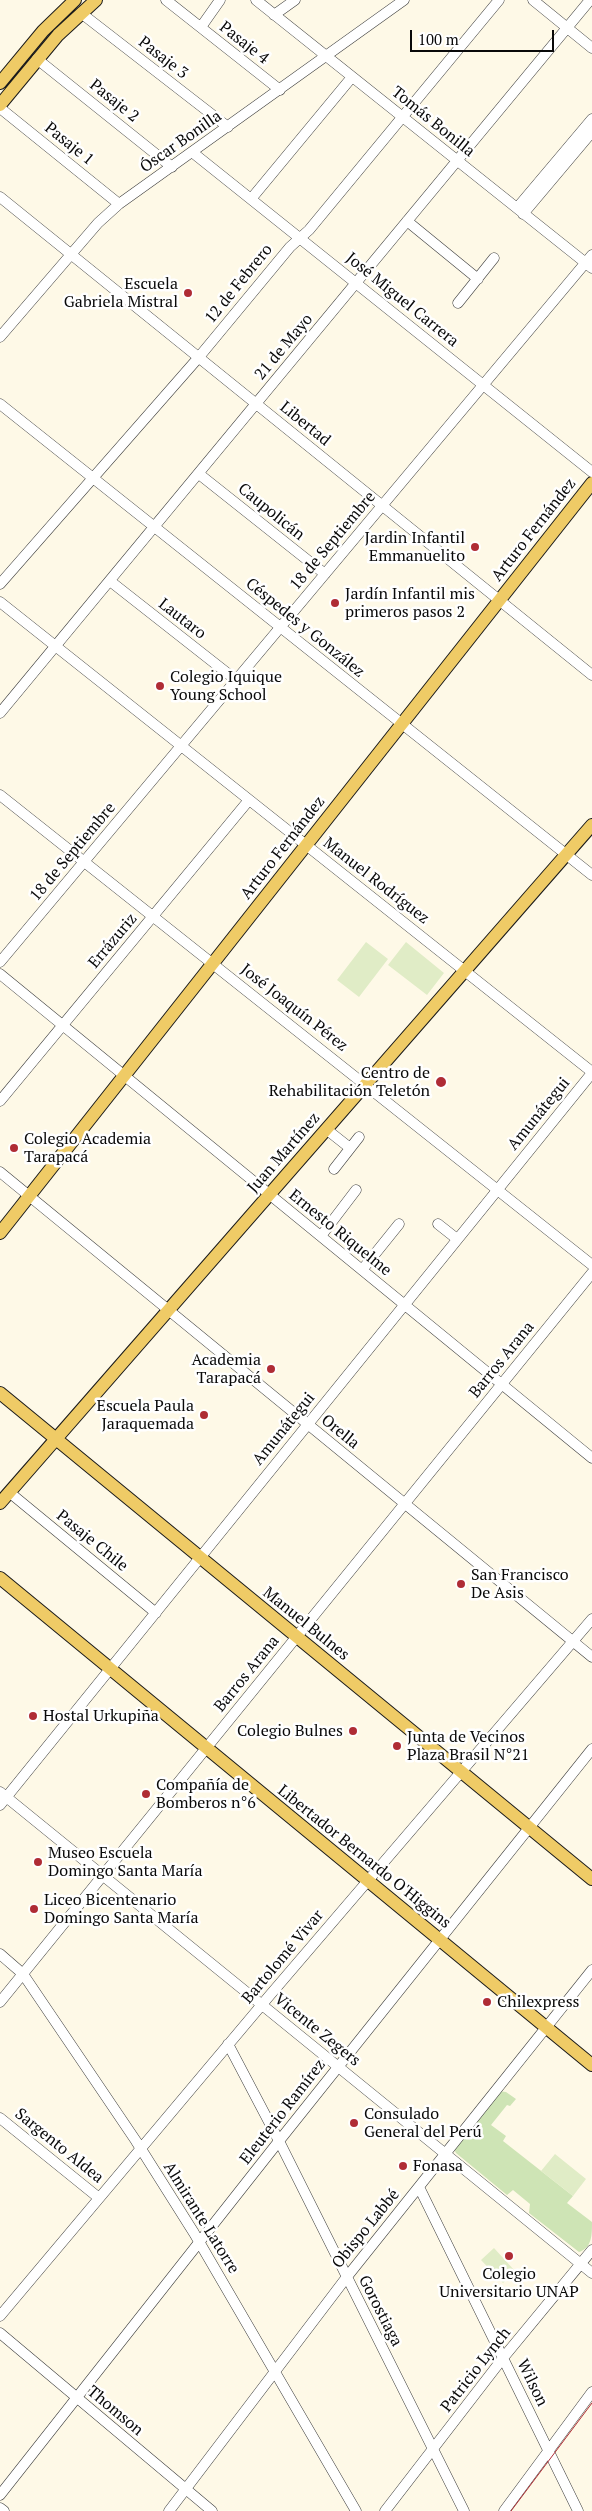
<!DOCTYPE html>
<html>
<head>
<meta charset="utf-8">
<style>
	body { margin:0 }
	#map { position:relative; width:592px; height:2511px; overflow:hidden; background:#fef9e7; font-family:"PT Serif",serif }
	canvas { display:block }
	.scale { position:absolute; left:410px; top:30px; width:144px; height:22px; box-sizing:border-box; border:2px solid #090909; border-top:0; padding-left:6px; font-size:15px; line-height:18px; white-space:nowrap; color:#090909; -webkit-text-stroke:4px #fff; paint-order:stroke }
</style>
</head>
<body>
<div id="map">
<canvas width="592" height="2511"></canvas>
<div class="scale">100 m</div>
</div>
<script>
const g = document.querySelector('canvas').getContext('2d');
g.lineJoin = 'round';
function fillPath(path, color) { g.fillStyle = color; g.fill(path, 'evenodd'); }
function stroke(path, color, width, dash) { g.strokeStyle = color; g.lineWidth = width; g.lineCap = dash ? 'butt' : 'round'; g.setLineDash(dash || []); g.stroke(path); }
function write(font, color, halo, rows, align = 'center') {
  g.font = font + ' "PT Serif",serif'; g.lineWidth = 5; g.setLineDash([]); g.textBaseline = 'middle'; g.strokeStyle = halo; g.fillStyle = color; for (const [text, x, y, turn = 0] of rows) {
    g.save(); g.translate(x, y); g.rotate((+turn || 0) * Math.PI / 180); g.textAlign = isNaN(turn) ? turn : align; if (halo) g.strokeText(text, 0, 0); g.fillText(text, 0, 0); g.restore();
  }
}
fillPath(new Path2D(`
	M498,2091L506,2092L516,2099L510,2106L507,2105L491,2125L506,2136L503,2141L573,2196L567,2203L592,2222C592,2235 592,2248 579,2252L529,2213L530,2204L513,2190L507,2195L456,2153L454,2149Z`), '#cee4b5');
fillPath(new Path2D(`
	M366,942L388,959L359,997L337,980Z
	M406,942L444,973L427,995L388,965Z
	M555,2154L586,2179L573,2196L541,2171Z
	M494,2248L515,2271L503,2283L481,2260Z`), '#e0ecc6');
const minor = new Path2D(`
	M166,0L280,90
	M256,0L592,268
	M533,0L592,48
	M81,13L228,127
	M274,15L295,0
	M201,27L220,0
	M37,59L172,167
	M0,108L119,204
	M192,152L592,472
	M0,197L592,675
	M251,199L352,77
	M517,208L592,119
	M523,214L592,132
	M407,221L478,279
	M458,303L494,258
	M0,337L98,223L119,204L404,0
	M0,404L592,875
	M199,474L325,574
	M110,581L236,680
	M0,584L199,357L290,247L309,230L499,0
	M0,602L592,1072
	M0,713L590,0
	M0,795L592,1265
	M0,962L592,255
	M0,974L592,1458
	M0,1101L249,800
	M326,1129L350,1148
	M334,1169L359,1137
	M0,1172L592,1657
	M438,1224L457,1239
	M321,1236L356,1190
	M362,1270L399,1224
	M9,1492L156,1613
	M0,1792L592,2273
	M0,1805L592,1073
	M0,1954L23,1974L136,2141L194,2233L356,2511
	M0,2002L592,1273
	M228,2044L279,2141L464,2511
	M0,2118L99,2198
	M419,2187L578,2511
	M0,2316L270,1995L592,1619
	M0,2333L212,2511
	M0,2495L279,2141L592,1749
	M0,2508L4,2511
	M169,2511L346,2278L592,1970
	M385,2511L503,2358L592,2250
	M504,2511L592,2392`);
const major = new Path2D(`
	M0,83L43,31L75,0
	M0,105L58,35L96,0
	M0,1233L592,483
	M0,1393L592,1879
	M0,1503L592,825
	M0,1578L592,2065`);
stroke(minor, '#3c3c3c', 11);
stroke(major, '#1a1a1a', 14);
stroke(minor, '#fff', 10);
stroke(major, '#efcb66', 12);
stroke(new Path2D(`
	M511,2511L592,2403`), '#af2c35', 1);
for (const [x, y, r, color] of [
	[188,293,5,"#af2c35"],
	[475,547,5,"#af2c35"],
	[335,603,5,"#af2c35"],
	[160,686,5,"#af2c35"],
	[441,1082,6,"#af2c35"],
	[14,1148,5,"#af2c35"],
	[271,1369,5,"#af2c35"],
	[204,1415,5,"#af2c35"],
	[461,1584,5,"#af2c35"],
	[33,1716,5,"#af2c35"],
	[353,1731,5,"#af2c35"],
	[397,1746,5,"#af2c35"],
	[146,1794,5,"#af2c35"],
	[38,1862,5,"#af2c35"],
	[34,1909,5,"#af2c35"],
	[487,2002,5,"#af2c35"],
	[354,2123,5,"#af2c35"],
	[403,2166,5,"#af2c35"],
	[509,2256,5,"#af2c35"]
]) { const dot = new Path2D(); dot.arc(x, y, r, 0, 2 * Math.PI); g.fillStyle = color; g.fill(dot); stroke(dot, '#fff', 2); }
write('16px', '#090909', '#fff', [
	["Pasaje 4",244,43,38],
	["Pasaje 3",163,58,38],
	["Pasaje 2",114,101,39],
	["Tomás Bonilla",433,122,39],
	["Óscar Bonilla",181,142,-35],
	["Pasaje 1",69,144,39],
	["12 de Febrero",239,284,-51],
	["José Miguel Carrera",402,300,39],
	["21 de Mayo",284,347,-50],
	["Libertad",305,424,39],
	["Caupolicán",271,512,39],
	["Arturo Fernández",534,530,-52],
	["18 de Septiembre",333,541,-50],
	["Lautaro",182,619,38],
	["Céspedes y González",305,628,39],
	["Arturo Fernández",283,848,-52],
	["18 de Septiembre",73,852,-50],
	["Manuel Rodríguez",376,881,38],
	["Errázuriz",113,941,-50],
	["José Joaquín Pérez",294,1008,38],
	["Amunátegui",539,1114,-51],
	["Juan Martínez",284,1153,-49],
	["Ernesto Riquelme",340,1233,39],
	["Barros Arana",502,1360,-51],
	["Amunátegui",284,1429,-51],
	["Orella",340,1432,39],
	["Pasaje Chile",92,1541,39],
	["Manuel Bulnes",306,1624,39],
	["Barros Arana",247,1674,-51],
	["Libertador Bernardo O'Higgins",364,1857,39],
	["Bartolomé Vivar",283,1957,-50],
	["Vicente Zegers",317,2030,39],
	["Eleuterio Ramírez",283,2112,-52],
	["Sargento Aldea",59,2146,39],
	["Almirante Latorre",201,2218,58],
	["Obispo Labbé",366,2229,-51],
	["Gorostiaga",380,2311,63],
	["Patricio Lynch",476,2370,-52],
	["Wilson",532,2383,64],
	["Thomson",115,2411,40]
]);
write('16px', '#090909', '#fff', [
	["Escuela",178,284,"right"],
	["Gabriela Mistral",178,302,"right"],
	["Jardin Infantil",465,538,"right"],
	["Emmanuelito",465,556,"right"],
	["Jardín Infantil mis",345,594],
	["primeros pasos 2",345,612],
	["Colegio Iquique",170,677],
	["Young School",170,695],
	["Centro de",430,1073,"right"],
	["Rehabilitación Teletón",430,1091,"right"],
	["Colegio Academia",24,1139],
	["Tarapacá",24,1157],
	["Academia",261,1360,"right"],
	["Tarapacá",261,1378,"right"],
	["Escuela Paula",194,1406,"right"],
	["Jaraquemada",194,1424,"right"],
	["San Francisco",471,1575],
	["De Asis",471,1593],
	["Hostal Urkupiña",43,1716],
	["Colegio Bulnes",343,1731,"right"],
	["Junta de Vecinos",407,1737],
	["Plaza Brasil N°21",407,1755],
	["Compañía de",156,1785],
	["Bomberos n°6",156,1803],
	["Museo Escuela",48,1853],
	["Domingo Santa María",48,1871],
	["Liceo Bicentenario",44,1900],
	["Domingo Santa María",44,1918],
	["Chilexpress",497,2002],
	["Consulado",364,2114],
	["General del Perú",364,2132],
	["Fonasa",413,2166],
	["Colegio",509,2274,"center"],
	["Universitario UNAP",509,2292,"center"]
], 'left');
</script>
</body>
</html>
